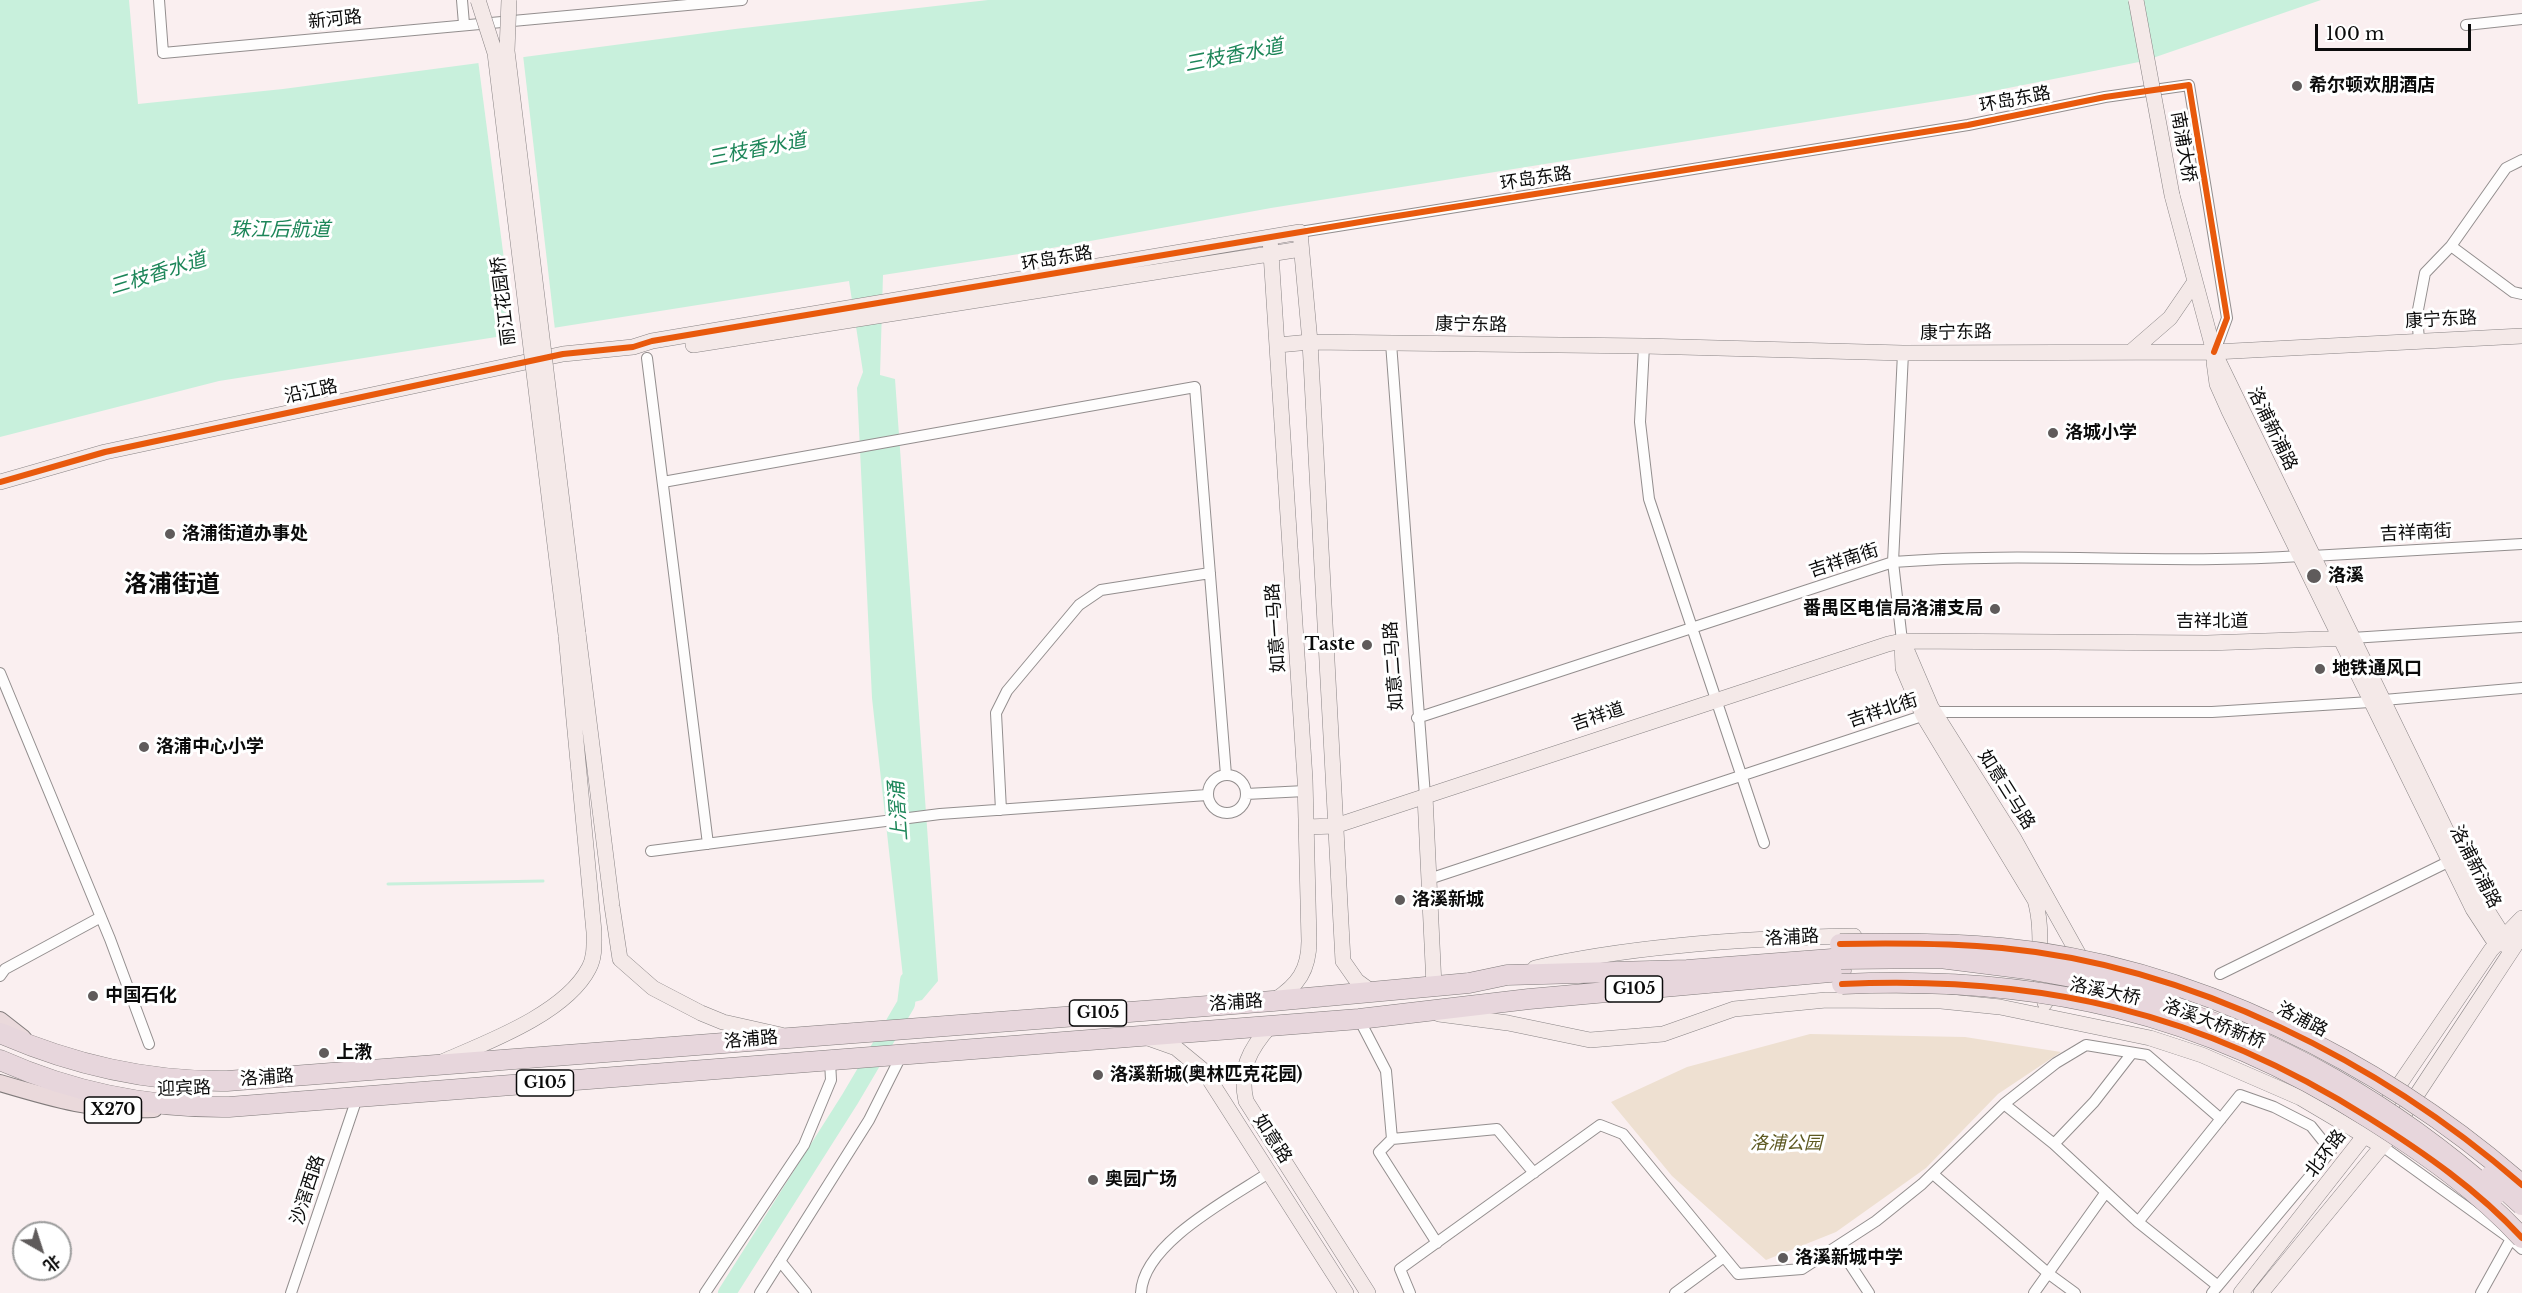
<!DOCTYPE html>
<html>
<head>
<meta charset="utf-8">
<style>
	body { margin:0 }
	#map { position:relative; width:2522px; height:1293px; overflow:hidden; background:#faeff0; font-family:"Libre Baskerville","Noto Sans SC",serif }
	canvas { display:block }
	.north { position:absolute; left:12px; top:1221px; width:60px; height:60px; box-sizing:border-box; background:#fff; border:2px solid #9d9d9d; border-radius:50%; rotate:141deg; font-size:16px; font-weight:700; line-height:24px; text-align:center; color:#0b0b0b }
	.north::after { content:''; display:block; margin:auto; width:21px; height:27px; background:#5f5b5b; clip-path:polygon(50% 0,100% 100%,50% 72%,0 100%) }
	.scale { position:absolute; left:2315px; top:24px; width:156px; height:27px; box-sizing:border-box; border:3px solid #0b0b0b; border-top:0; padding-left:8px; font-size:18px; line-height:21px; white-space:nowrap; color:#0b0b0b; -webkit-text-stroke:4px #fff; paint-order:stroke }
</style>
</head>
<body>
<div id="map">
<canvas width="2522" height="1293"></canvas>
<div class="north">北</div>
<div class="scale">100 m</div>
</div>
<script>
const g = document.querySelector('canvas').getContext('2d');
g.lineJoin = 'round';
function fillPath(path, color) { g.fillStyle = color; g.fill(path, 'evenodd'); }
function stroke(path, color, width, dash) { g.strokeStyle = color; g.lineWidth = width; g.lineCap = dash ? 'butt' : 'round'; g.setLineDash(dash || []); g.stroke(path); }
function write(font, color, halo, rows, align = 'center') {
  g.font = font + ' "Libre Baskerville","Noto Sans SC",serif'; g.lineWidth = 6; g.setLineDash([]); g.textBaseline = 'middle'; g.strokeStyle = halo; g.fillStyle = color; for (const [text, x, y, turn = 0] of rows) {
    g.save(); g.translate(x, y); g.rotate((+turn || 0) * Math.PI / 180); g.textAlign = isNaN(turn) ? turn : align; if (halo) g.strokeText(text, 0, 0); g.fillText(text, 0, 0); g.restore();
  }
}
fillPath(new Path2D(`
	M1810,1034L1965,1037L2061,1052L1998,1094L1926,1168L1836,1232L1766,1260L1672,1176L1611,1102L1687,1067Z`), '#eee0d1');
fillPath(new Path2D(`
	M0,0H129L138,104L283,89L735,29L988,0H2321L2144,61L1968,96L1271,208L1019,254L883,275L880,375L895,379L938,981L922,1000L906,1004L872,698L857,388L863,372L849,281L219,381L0,437Z`), '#c8f0dc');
fillPath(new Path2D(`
	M523,55L555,330L514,336L478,60Z`), '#faeff0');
stroke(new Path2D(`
	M388,884L543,881`), '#c8f0dc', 3);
stroke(new Path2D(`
	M727,1293L850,1099L906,1004L909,980`), '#c8f0dc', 18);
const street = new Path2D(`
	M159,0L163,53L742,0
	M462,0L464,24
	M2466,25L2522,19
	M1300,232L1968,125L2105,97L2189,85L2227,318L2215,351
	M2451,246L2513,292L2522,294
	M2419,340L2417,315L2425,273L2451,246L2506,168L2522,160
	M1391,343L1425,796
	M1644,346L1640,422L1649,499L1764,843
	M647,358L708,844
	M663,482L1195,387L1226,775
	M2312,556L2522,544
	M2352,638L2522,627
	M1902,641L1893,562L1903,353
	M0,673L110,939L149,1044
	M2384,700L2522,688
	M1417,718L1893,562C2028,551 2165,565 2301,556
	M1208 794a19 19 0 1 1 38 0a19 19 0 1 1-38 0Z
	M1246,794L1305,791
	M1001,810L996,713L1007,691L1079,605L1101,590L1210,573
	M651,851L940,814L1207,795
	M1429,879L1934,712H2212L2370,702
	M2220,974L2454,859
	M0,976L5,969L101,917
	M1359,1019L1386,1071L1392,1139
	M2054,1144L2094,1102L2132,1053
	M2382,1146L2511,1239L2522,1249
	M1933,1174L2049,1274L2075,1293
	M2138,1222L2240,1095L2274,1107L2311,1126L2331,1151L2212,1293
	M1437,1243L1379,1152L1392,1139L1497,1129L1534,1173
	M1838,1246L1869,1293
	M780,1261L806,1293
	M2218,1286L2138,1222L2054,1144L2004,1104L2056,1063L2086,1045L2147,1055L2221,1119
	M291,1293L357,1098
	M705,1293L804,1145L831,1080L830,1061
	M760,1293L869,1120L902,1054
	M1141,1293C1143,1243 1231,1198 1270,1172
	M1410,1293L1400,1269L1600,1125L1623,1134L1738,1274L1802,1269L1876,1221L1922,1184L2004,1104
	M1675,1293L1724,1257
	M2034,1293L2106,1192
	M2481,1293L2511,1239`);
const secondary = new Path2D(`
	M2172,195L2214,352L2478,896L2511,948
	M1270,238L1305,779L1309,941C1309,970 1298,985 1275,1000
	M693,345L1301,249
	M1278,345L1310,342L1644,346L1903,353L2214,352L2522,336
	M2132,351L2170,318L2194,283
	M2214,362L2217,384L2229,411L2473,909L2492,938L2511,948
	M0,482L105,452L563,354L633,347L652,341L1300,232L1310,342L1343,961L1357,981L1372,992
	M578,633L612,906L620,959L653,988L701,1013L723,1022L781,1035
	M1902,641L1903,668L1923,715L2035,900C2045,934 2035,969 2045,1003
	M1904,644L1931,707L2013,837L2080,957
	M1425,796L1434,986
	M1306,827L1335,826L1888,644L1902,641L2207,643L2352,638
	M1535,968C1634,945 1752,938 1854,936
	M1439,1014L1508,1023L1590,1040L1663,1034L1734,1009L1826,1000L1941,1001L2000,1007L2150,1038L2202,1055L2301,1098L2382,1146
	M1270,1026C1249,1050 1239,1069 1246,1101L1368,1293
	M1145,1037L1176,1048L1204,1071L1346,1293
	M444,1061C488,1042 566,1013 589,968C595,957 594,944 594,932L566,635
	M2241,1293L2365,1135L2491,950L2522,918
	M2261,1293L2387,1140L2522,935`);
const primary = new Path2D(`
	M0,1020L23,1038
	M0,1083C57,1100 94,1111 154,1109`);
const highway = new Path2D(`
	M0,1033C71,1064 149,1082 227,1081L1273,1001L1469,983L1507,975L1687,970L1832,959
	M0,1060C74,1093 149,1108 229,1107L1359,1019L1529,999L1841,971`);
stroke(street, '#938e8e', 12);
stroke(secondary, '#898485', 16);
stroke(primary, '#807b7b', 18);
stroke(highway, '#807b7b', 21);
stroke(street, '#fefdfd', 10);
stroke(secondary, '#f4e9e8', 15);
stroke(primary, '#ead9db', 16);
stroke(highway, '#e7d6dc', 20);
const secondaryBridge = new Path2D(`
	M478,0L495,53L566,635
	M509,0L507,51L578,633
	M2136,0L2172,195`);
const highwayBridge = new Path2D(`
	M1840,944C1894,943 1948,943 2002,948C2191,966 2381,1062 2522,1185
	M1841,959L1940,958L2027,969L2138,989L2165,996
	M1842,984C2039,975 2202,1012 2369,1118C2423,1152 2478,1190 2522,1238
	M2147,1001C2277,1037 2395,1106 2495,1195
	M2490,1176L2522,1205`);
stroke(secondaryBridge, '#898485', 16, []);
stroke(highwayBridge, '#807b7b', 21, []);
stroke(secondaryBridge, '#f4e9e8', 15);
stroke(highwayBridge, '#e7d6dc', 20);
stroke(new Path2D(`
	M0,482L105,452L563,354L633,347L652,341L1372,220L1968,125L2105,97L2189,85L2227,318L2214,352
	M1840,944C1894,943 1948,943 2002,948C2191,966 2381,1062 2522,1185
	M1842,984C2039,975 2202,1012 2369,1118C2423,1152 2478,1190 2522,1238`), '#e8590c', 6);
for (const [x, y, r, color] of [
	[2297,86,6,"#5f5b5b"],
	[2053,433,6,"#5f5b5b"],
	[170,534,6,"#5f5b5b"],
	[2314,576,8,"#5f5b5b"],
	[1995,609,6,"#5f5b5b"],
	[1367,645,6,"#5f5b5b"],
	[2320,669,6,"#5f5b5b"],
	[144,747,6,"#5f5b5b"],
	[1400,900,6,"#5f5b5b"],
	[93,996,6,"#5f5b5b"],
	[324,1053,6,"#5f5b5b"],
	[1098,1075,6,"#5f5b5b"],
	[1093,1180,6,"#5f5b5b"],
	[1783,1258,6,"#5f5b5b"]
]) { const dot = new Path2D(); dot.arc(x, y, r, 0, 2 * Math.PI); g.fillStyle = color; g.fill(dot); stroke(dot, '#fff', 2); }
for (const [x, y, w] of [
	[1634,989,57],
	[1098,1013,57],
	[545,1083,57],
	[113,1110,57]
]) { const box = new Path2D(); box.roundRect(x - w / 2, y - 13, w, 26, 4.5); g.fillStyle = '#fff'; g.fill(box); stroke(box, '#0b0b0b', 1.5); }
write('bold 16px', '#0b0b0b', null, [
	["G105",1634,989],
	["G105",1098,1013],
	["G105",545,1083],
	["X270",113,1110]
]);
write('18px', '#0b0b0b', '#fff', [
	["新河路",335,20,-6],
	["环岛东路",2015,100,-11],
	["南浦大桥",2183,147,80],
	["环岛东路",1536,179,-9],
	["环岛东路",1057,259,-10],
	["丽江花园桥",504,301,-97],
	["康宁东路",2441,320,-3],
	["康宁东路",1471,325,1],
	["康宁东路",1956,333,-1],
	["沿江路",311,392,-12],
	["洛浦新浦路",2272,429,64],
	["吉祥南街",2416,533,-3],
	["吉祥南街",1844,561,-18],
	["吉祥北道",2212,622],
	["如意一马路",1276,628,-94],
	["如意二马路",1394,666,-94],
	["吉祥北街",1883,711,-18],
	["吉祥道",1598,717,-18],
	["如意三马路",2006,790,58],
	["洛浦新浦路",2475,867,63],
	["洛浦路",1792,938,-3],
	["洛溪大桥",2105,992,12],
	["洛浦路",1236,1003,-4],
	["洛浦路",2302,1020,27],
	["洛溪大桥新桥",2214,1024,21],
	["洛浦路",751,1040,-5],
	["洛浦路",267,1078,-4],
	["迎宾路",184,1089,-2],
	["如意路",1272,1139,57],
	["北环路",2326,1154,-53],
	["沙滘西路",308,1190,-72]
]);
write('bold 18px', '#0b0b0b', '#fff', [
	["希尔顿欢朋酒店",2309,86],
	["洛城小学",2065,433],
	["洛浦街道办事处",182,534],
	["洛溪",2328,576],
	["番禺区电信局洛浦支局",1983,609,"right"],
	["Taste",1355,645,"right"],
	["地铁通风口",2332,669],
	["洛浦中心小学",156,747],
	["洛溪新城",1412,900],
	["中国石化",105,996],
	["上漖",336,1053],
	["洛溪新城(奥林匹克花园)",1110,1075],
	["奥园广场",1105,1180],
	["洛溪新城中学",1795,1258]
], 'left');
write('italic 18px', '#5d5921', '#fff', [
	["洛浦公园",1786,1144]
]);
write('italic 20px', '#1d8659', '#fff', [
	["三枝香水道",1234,56,-11],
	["三枝香水道",757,150,-11],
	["珠江后航道",280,230],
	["三枝香水道",158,274,-17],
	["上滘涌",899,811,-94]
]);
write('bold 24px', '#0b0b0b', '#fff', [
	["洛浦街道",172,585]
]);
</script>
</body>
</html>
